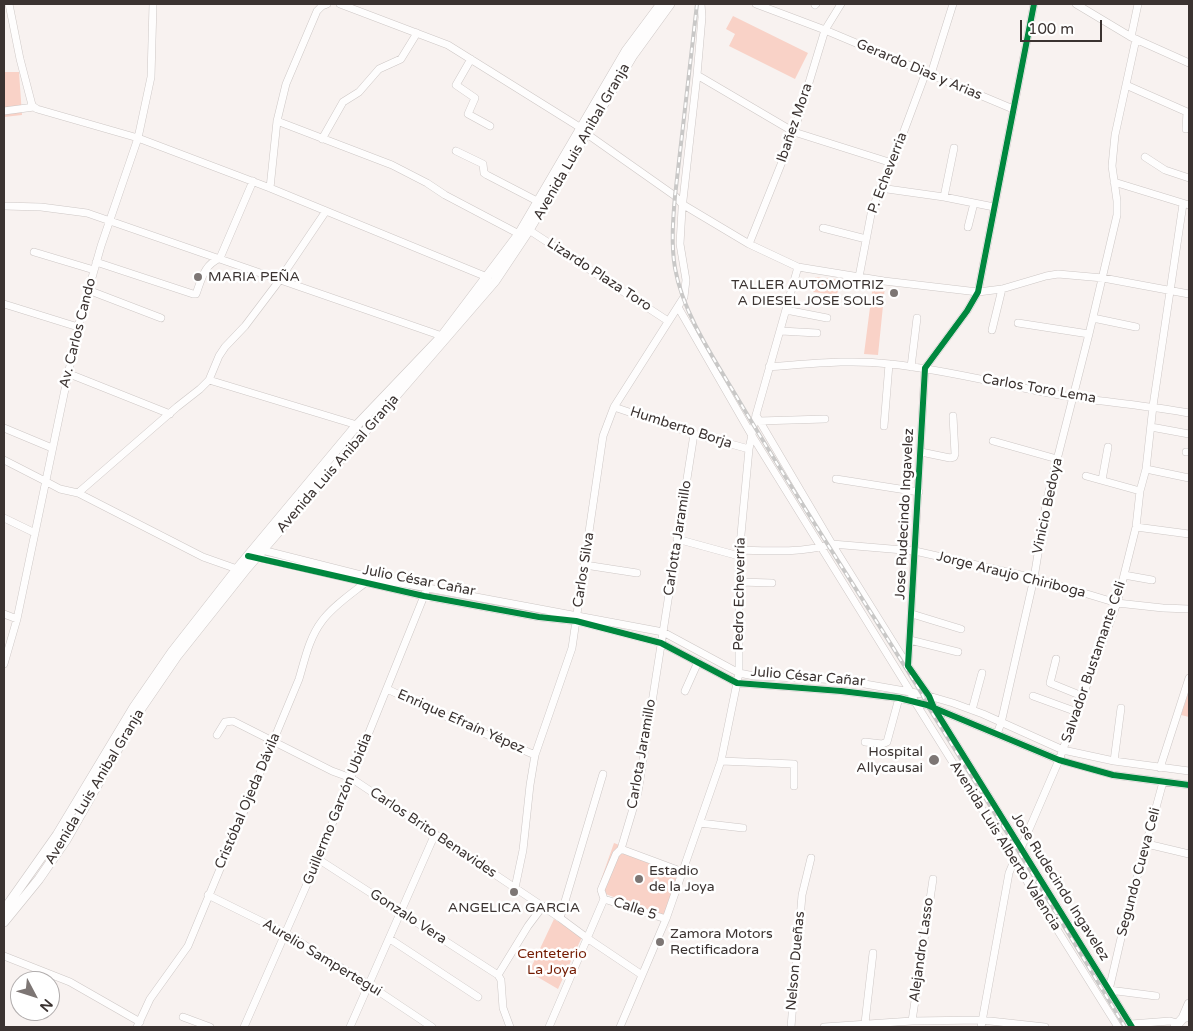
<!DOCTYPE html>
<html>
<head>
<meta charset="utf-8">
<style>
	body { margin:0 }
	#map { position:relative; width:1193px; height:1031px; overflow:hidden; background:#f8f2f0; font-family:"Varela Round",sans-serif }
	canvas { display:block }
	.frame { position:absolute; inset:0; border:5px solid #3b3331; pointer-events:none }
	.north { position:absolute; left:10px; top:971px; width:50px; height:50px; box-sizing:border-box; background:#fff; border:1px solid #b1adad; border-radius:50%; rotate:130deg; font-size:14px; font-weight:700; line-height:20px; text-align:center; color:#3b3331 }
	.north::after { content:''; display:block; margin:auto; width:18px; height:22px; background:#7d7674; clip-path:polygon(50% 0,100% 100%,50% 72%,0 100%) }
	.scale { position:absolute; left:1020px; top:20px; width:82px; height:22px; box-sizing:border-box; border:2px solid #3b3331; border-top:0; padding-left:6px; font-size:15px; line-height:18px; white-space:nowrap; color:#3b3331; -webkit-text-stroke:4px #fff; paint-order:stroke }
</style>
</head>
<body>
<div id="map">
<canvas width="1193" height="1031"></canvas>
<div class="frame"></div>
<div class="north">N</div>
<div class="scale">100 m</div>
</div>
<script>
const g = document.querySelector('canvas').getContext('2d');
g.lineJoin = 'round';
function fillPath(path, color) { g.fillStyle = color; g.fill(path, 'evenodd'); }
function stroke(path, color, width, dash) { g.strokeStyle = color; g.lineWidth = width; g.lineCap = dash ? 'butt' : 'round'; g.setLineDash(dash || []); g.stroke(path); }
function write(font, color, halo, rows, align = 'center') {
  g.font = font + ' "Varela Round",sans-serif'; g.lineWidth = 5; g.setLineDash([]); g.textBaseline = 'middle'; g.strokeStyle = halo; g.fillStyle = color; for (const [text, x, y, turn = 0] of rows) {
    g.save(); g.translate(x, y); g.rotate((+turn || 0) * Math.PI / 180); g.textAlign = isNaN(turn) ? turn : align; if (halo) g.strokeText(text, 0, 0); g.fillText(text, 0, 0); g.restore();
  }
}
fillPath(new Path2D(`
	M733,16L808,53L795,79L729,46L735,34L726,29Z
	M4,72H19L22,115L4,117Z
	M815,277L840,280L837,295L813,292Z
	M873,284L885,286L878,355L864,354Z
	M1189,691V717L1181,715Z
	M614,843L681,868L664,915L597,891Z
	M554,919L582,937L558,989L529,972Z`), '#f9d2c7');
const minor = new Path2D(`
	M9,4L20,59L32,105L34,107
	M340,4L448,45L581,128
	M756,4L825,30L1013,109
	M1034,4L978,292L967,311L925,368L908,666L929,696L934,708L1132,1027
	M1076,4L1131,37L1189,63
	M815,5L816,4
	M1131,37L1138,4
	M471,59L456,85L475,98L468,114L490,126
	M931,74L953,4
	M697,75L794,132L892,163
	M1126,85L1187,112L1186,129
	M4,111L34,107L37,109L138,138L270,188L487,277
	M277,121L392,165L427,183L445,195L519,234
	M587,134L675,196L682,204L749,244L798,267L884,281L978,292L1002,289L1046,276L1058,274L1103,278L1189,294
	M322,139L343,102L359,92L379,69L401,59L417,33
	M456,151L483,164L484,173L487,175L539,202
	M1145,157L1165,170L1189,178
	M1114,182L1189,205
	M270,188L277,121L286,84L317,11L322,6L327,4
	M880,188L944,197L994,207
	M944,197L954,148
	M4,206L41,207L87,213L442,336
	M968,227L974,203
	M823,228L866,239
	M529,230L668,321
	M749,244L794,132L825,30L841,4
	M34,252L94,270
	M96,262L193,294H196C202,278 204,265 220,258L253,181
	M859,277L872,209L892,163L926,72
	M88,290L161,318
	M4,304L78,327
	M678,307L751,434L910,691L915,702L1118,1027
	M786,310L827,318
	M1093,318L1136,327
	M1018,323L1089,334
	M992,330L1002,289
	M781,331L817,333
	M769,367C810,364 850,359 890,364C952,370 1012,388 1073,397C1112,403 1151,406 1189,413
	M911,367L917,318
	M67,373L170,414
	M209,380L357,425
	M614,407L694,434L749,449
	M756,415L832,544L908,666
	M759,421L825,419
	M884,426L889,364
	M1151,427L1189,434
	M4,428L52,448
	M993,441L1057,459
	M921,452L950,458L954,457L955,454L953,416
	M1186,452H1189
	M4,460L45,481L60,489L78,493L203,557L237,569
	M1146,469L1189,478
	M1086,476L1140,491
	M836,479L919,492
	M1102,480L1108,447
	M78,493L177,407L200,389L209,380L219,356L225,347L245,326L276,285L326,211
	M4,518L35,533
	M1136,527L1189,534
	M677,539L739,556
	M258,549L369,577L663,632L739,673L754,676L842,680L922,694L953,703L983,714L1063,750L1114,761L1189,771
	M739,550C768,551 804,553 832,544L915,551L1034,578L1117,603L1163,608L1189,609
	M252,556L424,596L539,617L576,621L661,643L737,683L841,691L899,698L927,705L1059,760L1113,775L1189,785
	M585,565L637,573
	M1124,575L1152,580
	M740,582L772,583
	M4,614L17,619
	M912,614L961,629
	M910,640L958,652
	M1056,659L1050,683L1082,696
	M4,664L17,619L78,327L101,246L138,138L151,77L153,4
	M387,689L462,724L535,755
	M685,691L698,662
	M1033,696L1077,712
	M972,710L982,673
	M997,734L1001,723L1034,578L1047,499L1089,334L1117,215V201L1112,166L1115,135L1136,39
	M217,735L225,722L233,721L332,771L351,778L560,918L587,938L642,975
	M865,742L882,744L887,742L899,698
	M721,761L794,764V786
	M1114,761L1121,708
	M1160,768L1189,678
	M700,823L743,828
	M1147,844L1189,854
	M1021,848L1059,760L1117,603L1136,527L1140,491L1146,469L1153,406L1183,204
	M621,849L683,872
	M318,859L498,975
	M515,888L523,850L530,785L535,755L572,648L603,436L614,407L684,297L686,280L680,244L682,209L697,75L702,17L701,4
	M208,895L285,933L369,985L432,1027
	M604,899L666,919
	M560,918L603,774
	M390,939L478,997
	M4,956L70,982L140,1022
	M498,975L528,926L543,906
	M498,975L501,980L503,1008L510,1027
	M1109,990L1125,921L1163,782
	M1109,990L1156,996
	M183,1017L210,1027
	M912,1021L933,879
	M865,1023L873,953
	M1129,1026L1131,1024L1170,1021L1177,1023
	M137,1027L150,999L188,946L299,679C305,659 309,638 322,621C333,606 351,594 365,583
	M244,1027L318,859L426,591
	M350,1027L435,834
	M549,1027L604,899L601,890L616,854L621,849L638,792L694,434
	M620,1027L666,919L721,761L739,673V556L749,449L756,415L798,267
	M791,1027L802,895L811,858
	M824,1027L912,1021L981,1020L1045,1027
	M981,1027L1009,873L1014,861`);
const major = new Path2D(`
	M4,910L57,835L134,707L172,652L237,569L357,425L442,336L519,234L626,51L661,4
	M4,922L39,879L66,840L140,710L177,656L247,568L495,281L529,230L633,55L670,4
	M1183,1018L1189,1004
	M1175,1027L1183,1018L1189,1016`);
stroke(minor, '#cdc7c5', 8);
stroke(major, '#cdc7c5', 10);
stroke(minor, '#fefdfd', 7);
stroke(major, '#fefdfd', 9);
const rail = new Path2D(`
	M697,4L675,196C673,219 671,245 675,268C683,315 717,363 741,404C799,502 862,597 922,694L927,705L1019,852L1125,1027`);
stroke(rail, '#c9c8c7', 4);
stroke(rail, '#fff', 2, [5.5]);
stroke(new Path2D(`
	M1034,4L978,292L967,311L925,368L908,666L929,696L934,708L1132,1027
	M248,556L424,596L539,617L576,621L661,643L737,683L841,691L899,698L927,705L1059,760L1113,775L1189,785`), '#00873e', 6);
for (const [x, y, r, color] of [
	[198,277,5,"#7d7674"],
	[894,293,5,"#7d7674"],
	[934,760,6,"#7d7674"],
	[639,879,5,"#7d7674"],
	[514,892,5,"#7d7674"],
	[660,942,5,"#7d7674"]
]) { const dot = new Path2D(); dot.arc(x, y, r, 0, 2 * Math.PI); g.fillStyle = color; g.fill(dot); stroke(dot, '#fff', 2); }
write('14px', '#3b3331', '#fff', [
	["Gerardo Dias y Arias",919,70,23],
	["Ibañez Mora",795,123,-71],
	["Avenida Luis Anibal Granja",582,142,-60],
	["P. Echeverria",888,173,-69],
	["Lizardo Plaza Toro",599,275,33],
	["Av. Carlos Cando",78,333,-76],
	["Carlos Toro Lema",1039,389,10],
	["Humberto Borja",681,428,18],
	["Avenida Luis Anibal Granja",338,464,-49],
	["Vinicio Bedoya",1048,506,-78],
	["Jose Rudecindo Ingavelez",905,514,-87],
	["Carlotta Jaramillo",678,538,-81],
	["Carlos Silva",584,570,-81],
	["Jorge Araujo Chiriboga",1011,575,14],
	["Julio César Cañar",419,581,11],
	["Pedro Echeverría",740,594,-89],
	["Salvador Bustamante Celi",1094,662,-71],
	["Julio César Cañar",808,677,5],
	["Enrique Efraín Yépez",461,722,24],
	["Carlota Jaramillo",642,754,-80],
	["Avenida Luis Anibal Granja",95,787,-59],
	["Cristóbal Ojeda Dávila",248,801,-67],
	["Guillermo Garzón Ubidia",338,809,-68],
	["Carlos Brito Benavides",433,833,34],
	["Avenida Luis Alberto Valencia",1005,846,58],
	["Segundo Cueva Celi",1139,872,-75],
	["Jose Rudecindo Ingavelez",1060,887,58],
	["Calle 5",635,909,18],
	["Gonzalo Vera",408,917,33],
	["Alejandro Lasso",922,950,-82],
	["Aurelio Sampertegui",322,958,31],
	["Nelson Dueñas",796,961,-85]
]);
write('14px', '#3b3331', '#fff', [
	["MARIA PEÑA",208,277],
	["TALLER AUTOMOTRIZ",884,285,"right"],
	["A DIESEL JOSE SOLIS",884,301,"right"],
	["Hospital",923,752,"right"],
	["Allycausai",923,768,"right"],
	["Estadio",649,871],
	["de la Joya",649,887],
	["ANGELICA GARCIA",514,908,"center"],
	["Zamora Motors",670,934],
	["Rectificadora",670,950]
], 'left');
write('14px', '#731c03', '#fff', [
	["Centeterio",552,954],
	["La Joya",552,970]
]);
</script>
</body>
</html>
